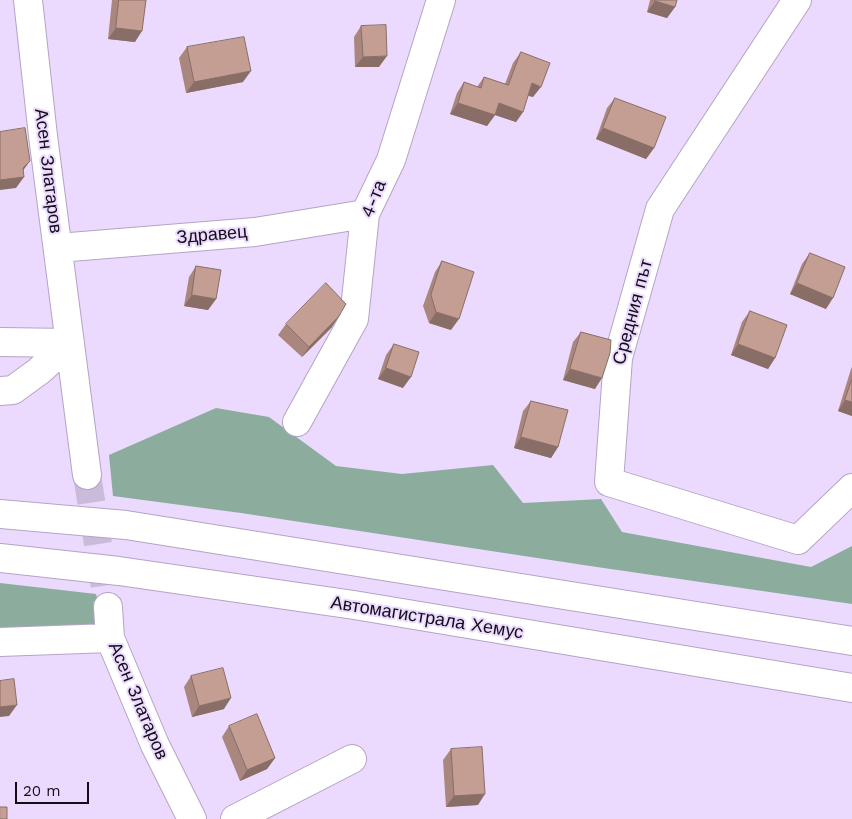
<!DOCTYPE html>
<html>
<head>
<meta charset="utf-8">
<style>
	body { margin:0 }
	#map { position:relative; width:852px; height:819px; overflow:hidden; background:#ebdafd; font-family:"Work Sans",sans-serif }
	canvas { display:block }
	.scale { position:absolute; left:15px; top:782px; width:74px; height:22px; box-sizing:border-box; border:2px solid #130d19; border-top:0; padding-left:6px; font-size:15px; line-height:18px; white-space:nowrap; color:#130d19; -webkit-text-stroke:4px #ebdafd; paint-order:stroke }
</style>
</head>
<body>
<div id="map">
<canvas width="852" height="819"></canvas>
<div class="scale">20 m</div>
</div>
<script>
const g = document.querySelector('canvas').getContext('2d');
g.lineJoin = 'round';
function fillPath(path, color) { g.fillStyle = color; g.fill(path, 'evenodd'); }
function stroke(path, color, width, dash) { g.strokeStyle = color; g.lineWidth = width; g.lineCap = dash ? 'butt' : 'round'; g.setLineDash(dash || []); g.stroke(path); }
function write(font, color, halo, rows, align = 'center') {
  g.font = font + ' "Work Sans",sans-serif'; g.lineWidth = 4; g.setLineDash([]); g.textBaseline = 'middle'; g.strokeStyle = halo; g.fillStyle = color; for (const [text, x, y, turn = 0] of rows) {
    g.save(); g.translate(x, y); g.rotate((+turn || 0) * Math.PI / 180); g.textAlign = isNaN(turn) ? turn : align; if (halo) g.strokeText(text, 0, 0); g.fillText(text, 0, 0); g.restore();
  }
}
fillPath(new Path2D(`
	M216,408L269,417L336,466L402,474L493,465L523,503L601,499L622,532L811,567L852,546V604L590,566L241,513L113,496L109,455Z
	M0,583L96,594L106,632L0,635Z`), '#8cad9d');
stroke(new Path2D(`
	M87,475L108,607`), '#cbbbdb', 28, [28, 14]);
const minor = new Path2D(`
	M28,0L43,136L87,475
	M797,0L660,209L618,358L609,482L798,540L852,488
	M58,248L255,232L365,214
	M0,342L70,343
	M0,391L13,390L39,371L70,343
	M297,422L354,319L365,214L391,160L441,0
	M108,607L110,638L155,745L192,819
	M0,642L110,638
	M235,819L352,759`);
const highway = new Path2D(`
	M0,514L126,525L852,641
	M0,558L119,571L354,605L852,688`);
stroke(minor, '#b4a4c5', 30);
stroke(highway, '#b4a4c5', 30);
stroke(minor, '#fff', 28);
stroke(highway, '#fff', 28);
fillPath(new Path2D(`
	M112,0H146L135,42L108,39Z
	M650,0H677L675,7L667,18L647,12Z
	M361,26L379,67H355L354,37Z
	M187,47L243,82L186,93L179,58Z
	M521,52L533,97L528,96L523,112L516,122L495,115L487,126L450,114L457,93L464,82L477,87L484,77L505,84L513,63Z
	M615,98L654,148L646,159L596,139L607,108Z
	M810,253L826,309L790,294L802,264Z
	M442,261L451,330L429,323L423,306L435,272Z
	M196,266L216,299L208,310L184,306L189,277Z
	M750,311L775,358L768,369L731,355L742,322Z
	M286,324L332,327L302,357L278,335Z
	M581,332L595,389L563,380L573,342Z
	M394,344L403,388L378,379L386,355Z
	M852,367V416L838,411L851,369Z
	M531,401L558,447L551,458L514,448L523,411Z
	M191,676L224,709L192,717L184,687Z
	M229,726L275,758L267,769L240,781L222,737Z
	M451,749L478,805L446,807L443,760Z`), '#a9877e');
fillPath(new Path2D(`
	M655,1L675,7L667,18L647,12Z
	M116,28L142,31L135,42L108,39Z
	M387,56L379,67H355L363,57Z
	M251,71L243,82L186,93L194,82Z
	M532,83L541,87L533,97L525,94Z
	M458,103H499L523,112L516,122L495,115L487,126L450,114Z
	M603,128L654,148L646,159L596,139Z
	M30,161L22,172L24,177L16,188L0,190V180L23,168Z
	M797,283L833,298L826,309L790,294Z
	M192,295L216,299L208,310L184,306Z
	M436,312L459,319L451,330L429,323Z
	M339,316L332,327L302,357L309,347Z
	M738,344L775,358L768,369L731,355Z
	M386,368L411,377L403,388L378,379Z
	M570,369L602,378L595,389L563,380Z
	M845,400L852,402V416L838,411Z
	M521,437L558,447L551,458L514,448Z
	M231,698L224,709L192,717L199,706Z
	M17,705L9,716L0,717V707Z
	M275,758L267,769L240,781L247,770Z
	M485,794L478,805L446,807L454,796Z`), '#896e67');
const building = new Path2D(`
	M119,0H146L142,31L116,28Z
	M655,0H677L675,7L655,1Z
	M386,25L387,56L363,57L361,26Z
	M244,37L251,71L194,82L187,47Z
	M521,52L550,63L541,87L532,83L523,112L499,103L495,115L458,103L464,82L481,88L484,77L508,85Z
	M615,98L666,117L654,148L603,128Z
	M25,128L30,161L23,168L24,177L0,180V132Z
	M810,253L845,267L833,298L797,283Z
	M442,261L474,272L459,319L436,312L431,295Z
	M196,266L221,270L216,299L192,295Z
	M326,283L346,304L339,316L309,347L286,324Z
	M750,311L787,325L775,358L738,344Z
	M581,332L611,340L610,353L602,378L570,369Z
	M394,344L419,352L411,377L386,368Z
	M852,379V402L845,400Z
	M531,401L568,410L558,447L521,437Z
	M223,668L231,698L199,706L191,676Z
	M14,679L17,705L0,707V681Z
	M257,714L275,758L247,770L229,726Z
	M482,747L485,794L454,796L451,749Z
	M0,807H7V819H0Z`);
fillPath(building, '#c49d93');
stroke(building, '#896e67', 1);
write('18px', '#130d19', '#ebdafd', [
	["Асен Златаров",48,171,83],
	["4-та",374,199,-68],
	["Здравец",212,235,-5],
	["Средния път",633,312,-75],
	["Автомагистрала Хемус",427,618,9],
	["Асен Златаров",138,701,67]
]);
</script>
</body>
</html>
